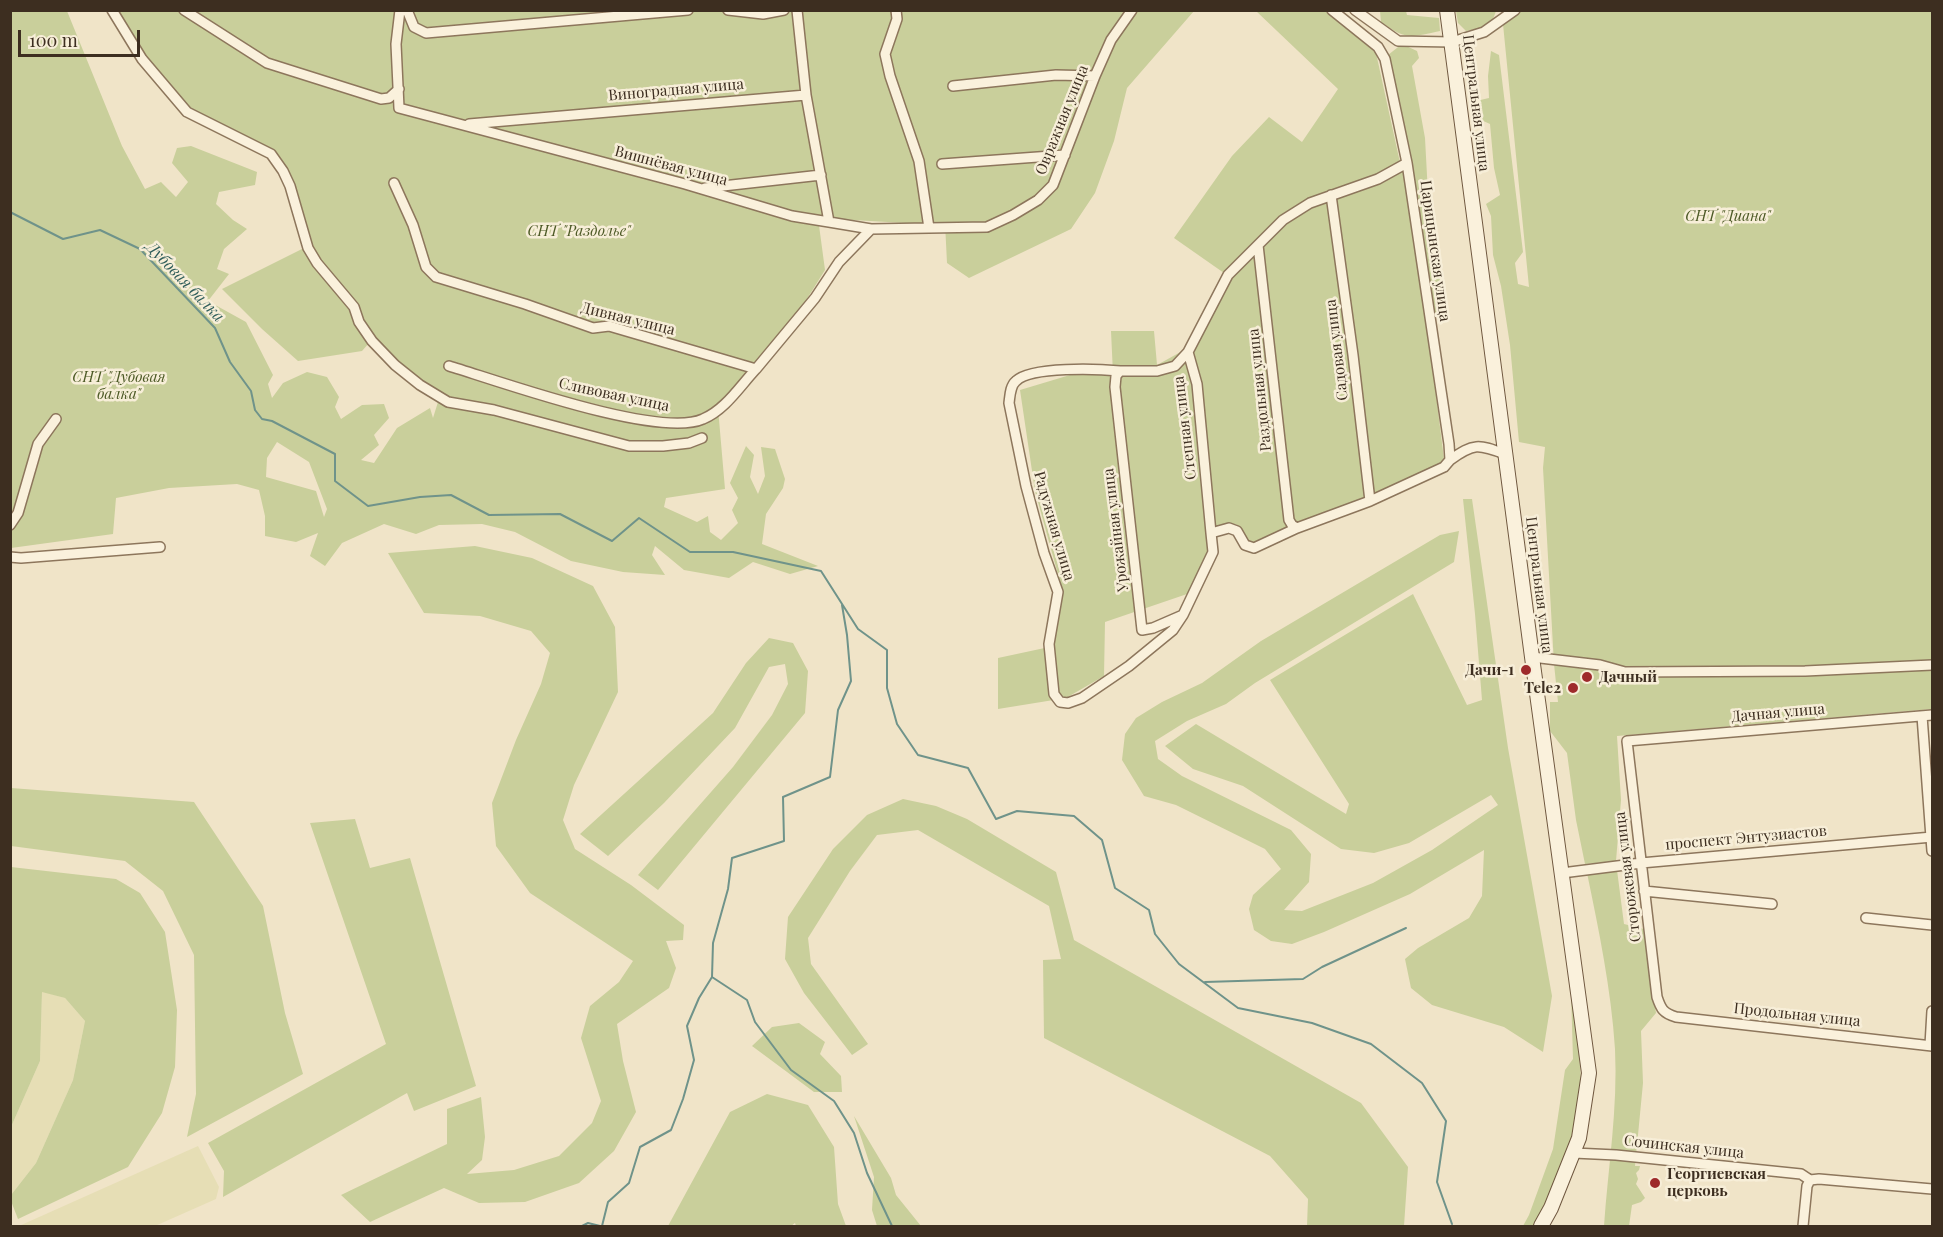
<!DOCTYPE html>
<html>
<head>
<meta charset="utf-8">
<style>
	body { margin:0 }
	#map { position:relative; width:1943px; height:1237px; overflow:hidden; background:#f0e4c8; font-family:"Playfair Display",serif }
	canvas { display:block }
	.frame { position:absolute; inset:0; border:12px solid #3d2e20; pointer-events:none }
	.scale { position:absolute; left:18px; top:30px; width:122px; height:27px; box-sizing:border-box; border:3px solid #3d2e20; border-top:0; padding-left:8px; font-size:18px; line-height:21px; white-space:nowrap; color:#3d2e20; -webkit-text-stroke:4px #f7eed8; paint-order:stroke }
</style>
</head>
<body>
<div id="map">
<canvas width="1943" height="1237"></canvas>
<div class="frame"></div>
<div class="scale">100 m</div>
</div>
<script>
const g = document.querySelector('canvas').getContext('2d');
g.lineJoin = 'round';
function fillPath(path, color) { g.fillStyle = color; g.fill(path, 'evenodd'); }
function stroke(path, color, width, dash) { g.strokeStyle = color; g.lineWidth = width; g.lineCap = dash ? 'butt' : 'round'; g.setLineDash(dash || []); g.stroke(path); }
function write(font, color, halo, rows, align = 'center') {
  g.font = font + ' "Playfair Display",serif'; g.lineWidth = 5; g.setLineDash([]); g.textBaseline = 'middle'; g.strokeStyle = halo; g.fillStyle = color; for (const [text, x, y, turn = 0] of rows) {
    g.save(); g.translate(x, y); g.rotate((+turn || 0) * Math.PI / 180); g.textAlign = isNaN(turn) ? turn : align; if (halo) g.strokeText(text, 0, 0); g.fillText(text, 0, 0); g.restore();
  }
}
fillPath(new Path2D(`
	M42,991L65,998L85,1021L73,1080L36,1163L11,1195V1127L40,1061Z
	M198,1146L219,1187L216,1199L155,1226H19Z`), '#e6deb5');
fillPath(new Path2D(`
	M10,11H67L122,146L145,189L161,182L176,197L188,182L172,163L177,148L191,146L257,172L255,185L219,192L216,204L233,220L247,229L224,249L217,269L229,274L208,301L246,322L273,375L268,384L272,398L283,383L307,372L327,377L339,397L335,407L341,419L362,405L384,404L389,418L374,435L379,445L361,460L374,463L397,428L430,408L433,418L438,402L392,367L369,343L362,351L298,361L262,329L222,289L310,245L276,154L191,109L146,58L117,11H1194L1127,88L1114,141L1095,193L1071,229L969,278L947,263L945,223H905L818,218L825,270L800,310L718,408L725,489L666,498L664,507L697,522L708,516L710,532L721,540L738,523L732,510L738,498L730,483L746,446L754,455L750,477L758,494L765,476L761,447L775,449L785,479L783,488L766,514L762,544L818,566L790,574L753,562L729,578L684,570L655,546L652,555L665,575L623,572L571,561L515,532L482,524L439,525L416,534L384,524L342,543L325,566L310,556L318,533L296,542L265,536V516L259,490L237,484L169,488L116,498L113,534L11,548ZM277,442L309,462L327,509L324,517L316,491L266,477L267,458Z
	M1256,11H1326L1376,53L1399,158L1405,175L1425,307L1445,467L1249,546L1236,524L1208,533L1210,557L1196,576L1190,593L1105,622L1104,676L1066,698L998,709V658L1054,646L1061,602L1059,578L1035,491L1020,390L1070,375L1113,374L1111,331H1154L1157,365L1186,349L1224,273L1174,238L1232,156L1269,117L1302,142L1338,89Z
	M1380,11H1406L1407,15L1439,18L1440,31C1411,37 1407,41 1381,22Z
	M1456,11H1496C1488,35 1487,26 1466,31L1458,23Z
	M1507,11H1932V709L1617,736L1621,800L1616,861L1585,864L1576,820L1567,753L1550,731V702H1558L1554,664L1543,468L1545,447L1519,442L1510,345L1501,286L1493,255L1491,216L1486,204L1500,195L1494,168L1490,124L1479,119L1476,101L1489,98L1488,76L1491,51L1499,55L1523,252L1515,263L1518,284L1529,287L1502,14Z
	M1402,44L1417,51L1419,58L1412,66L1425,138L1428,194L1443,291L1437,317L1429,310L1388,55Z
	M1463,499H1472L1508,748L1552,996L1543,1052L1504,1027L1432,1005L1411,988L1405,959L1418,948L1469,918L1482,896L1484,850L1410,894L1324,932L1292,944L1271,941L1254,930L1249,909L1253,895L1281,869L1265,849L1176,805L1144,796L1122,760L1125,734L1136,718L1162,702L1202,683L1261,641L1440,535L1459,531L1454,562L1255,683L1226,704L1187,721L1155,741L1158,759L1182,776L1291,830L1311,854L1309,882L1284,910L1302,911L1373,883L1432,850L1498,805L1491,795L1409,843L1374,853L1341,849L1243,786L1193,769L1165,746L1196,724L1346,814L1349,804L1270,680L1413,594L1467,705L1482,700L1475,614Z
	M475,546L532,558L593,586L615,627L618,692L574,785L563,820L575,849L631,885L684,925L683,940L666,941L676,968L669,988L617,1024L623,1061L636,1112L614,1151L579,1183L525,1202L479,1203L444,1188L370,1222L341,1195L447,1144V1109L481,1097L485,1137L482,1160L467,1174L514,1170L559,1156L592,1123L601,1101L581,1038L590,1006L619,982L633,961L530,893L496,846L492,803L516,740L541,684L550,653L531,631L480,616L424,613L388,553Z
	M769,638L793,643L808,671L805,713L658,890L638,875L733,767L772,715L788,684L785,664L769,667L735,728L664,803L608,856L580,834L713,713L746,663Z
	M11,788L194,802L263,906L285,1013L303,1074L187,1137L196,1094L194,955L163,891L125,861L11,846Z
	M903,799L936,806L967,819L1056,872L1074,940L1361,1103L1408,1167L1404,1226H1307L1308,1199L1270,1156L1044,1038L1043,960L1061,959L1049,906L918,830L877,835L850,871L808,938L811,964L868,1044L852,1055L804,993L785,959L788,917L833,849L867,815Z
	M355,819L370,868L410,858L476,1086L414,1111L407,1093L223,1197L224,1171L208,1143L386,1044L310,823Z
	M11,867L116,879L140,893L165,932L177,1010L175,1067L162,1113L128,1167L18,1219L11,1201V1195L36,1163L73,1080L85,1021L65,998L42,992L40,1061L11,1127Z
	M1617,870L1624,924L1644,929L1656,1013L1641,1031L1643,1083L1635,1166H1640L1639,1170L1636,1173L1638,1179L1636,1184L1645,1198L1641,1202L1632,1205L1629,1226H1604C1608,1168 1618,1108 1615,1049C1611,989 1599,931 1587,873Z
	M1571,992C1575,1031 1585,1072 1579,1111C1574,1150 1550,1191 1534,1226H1523L1529,1215L1553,1149L1565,1070L1573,1059Z
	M799,1023L825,1042L820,1054L841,1076L842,1092H814L752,1046L772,1027Z
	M767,1094L808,1105L834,1147L838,1204L846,1226H796L795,1223L791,1226H668L730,1112Z
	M854,1116L891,1178L896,1195L921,1226H877L872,1210L874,1177Z`), '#c9cf9b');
stroke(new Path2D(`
	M10,212L63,239L100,230L140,249L215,328L230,362L251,391L255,410L262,419L272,421L335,454V481L368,506L420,497L451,495L489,515L560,514L612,541L639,518L690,552H733L821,571L858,629L887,650V688L897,724L918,755L968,768L996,819L1017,811L1074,816L1102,840L1115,888L1149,910L1155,934L1179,964L1238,1008L1312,1023L1371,1044L1422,1083L1446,1121L1437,1182L1452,1224
	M842,605L847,635L851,681L838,710L830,777L783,797L784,841L732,858L728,889L713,943L712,977L747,1000L755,1022L791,1070L834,1101L854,1133L867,1173L892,1226
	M1205,982L1303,979L1322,967L1406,928
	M582,1226L588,1223L600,1226
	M602,1226L608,1202L629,1183L640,1147L671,1130L683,1099L694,1060L687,1026L699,998L712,977`), '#6f938a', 2);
const street = new Path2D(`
	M112,10L142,59L187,112L271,154L283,171L290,186L308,248L317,263L354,307L359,322L372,341L395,365L420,385L448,402L494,410L629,446H663L689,443L702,438
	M184,10L267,63L381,99L389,98L399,89
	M400,10L396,44L399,108L685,184L792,216L829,222L806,95
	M407,10L414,27L426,33L688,10
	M728,10L763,14L784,10
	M896,10L897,19L885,54L890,76L919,161L929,228
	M1332,10L1378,47L1385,59L1407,163L1449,444L1450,460C1474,443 1478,444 1505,454
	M1355,10L1398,41L1452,42L1484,32L1515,10
	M953,86L1056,75L1095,76
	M469,124L806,95L797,10
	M1407,163L1378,179L1310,203L1283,220L1228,275L1188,352L1197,384L1211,533L1229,528L1237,531L1245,545L1254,548L1297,528L1370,501L1444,467L1450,460
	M942,164L1065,155
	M394,183L413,225L426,267L436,277L525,304L593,328L609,326L756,369L815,298L839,262L871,229
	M705,188L821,175
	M1331,195L1353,355L1370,501
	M829,222L871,229L987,227L1013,215L1038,200L1053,185L1095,76L1111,40L1132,10
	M1258,245L1289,520L1292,525L1297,528
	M1188,352L1175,366L1157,371H1120L1116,376L1115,387L1142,630L1153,628L1183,615L1213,552L1211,533
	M449,366C499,381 659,439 703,419C725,410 740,386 756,369
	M1120,371C1099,369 1031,366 1016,381C1010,386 1010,396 1009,403L1026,486L1044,553L1058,592L1049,644L1054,694L1060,702L1068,703L1082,698L1129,666L1173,630L1183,615
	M10,525L18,513L38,444L56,419
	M10,557L21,558L160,547
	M1532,657L1600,665L1625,672L1805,671L1932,665
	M1932,715L1627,741L1657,997C1661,1009 1663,1013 1676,1017L1932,1046
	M1922,716L1932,851
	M1562,873L1641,863L1932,837
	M1644,891L1772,904
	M1866,918L1932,925
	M1930,1045L1932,1011
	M1574,1153L1616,1155L1801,1174L1810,1180L1819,1179L1932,1189
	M1803,1226L1807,1186L1810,1180`);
const secondary = new Path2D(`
	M1447,10L1532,657L1589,1073L1579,1138L1551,1208L1541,1226`);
stroke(street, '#8d765c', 12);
stroke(secondary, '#6f573f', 16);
stroke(street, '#faf1dc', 9);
stroke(secondary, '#faf1dc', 14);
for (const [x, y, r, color] of [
	[1526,670,6,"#9e2a2b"],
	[1587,677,6,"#9e2a2b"],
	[1573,688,6,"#9e2a2b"],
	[1655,1183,6,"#9e2a2b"]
]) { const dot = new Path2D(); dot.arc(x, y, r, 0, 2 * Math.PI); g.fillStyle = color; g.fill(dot); stroke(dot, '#f7eed8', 2); }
write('15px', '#3d2e20', '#f7eed8', [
	["Виноградная улица",676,90,-5],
	["Центральная улица",1476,103,83],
	["Овражная улица",1062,120,-68],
	["Вишнёвая улица",671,166,15],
	["Царицынская улица",1435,251,82],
	["Дивная улица",628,319,14],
	["Садовая улица",1337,350,-97],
	["Раздольная улица",1260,390,-96],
	["Сливовая улица",614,395,12],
	["Степная улица",1185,428,-97],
	["Радужная улица",1054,526,74],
	["Урожайная улица",1116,530,-97],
	["Центральная улица",1539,585,83],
	["Дачная улица",1778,713,-5],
	["проспект Энтузиастов",1746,838,-5],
	["Сторожевая улица",1628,877,-97],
	["Продольная улица",1797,1015,6],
	["Сочинская улица",1684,1147,6]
]);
write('italic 15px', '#4d5a26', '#f7eed8', [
	["СНТ \"Диана\"",1728,216],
	["СНТ \"Раздолье\"",579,231],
	["СНТ \"Дубовая",119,377],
	["балка\"",119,394]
]);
write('bold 15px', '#3d2e20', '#f7eed8', [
	["Дачи-1",1514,670],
	["Дачный",1599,677,"left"],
	["Tele2",1561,688],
	["Георгиевская",1667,1174,"left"],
	["церковь",1667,1191,"left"]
], 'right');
write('italic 16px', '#2f5d5a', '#f7eed8', [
	["Дубовая балка",185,282,46]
]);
</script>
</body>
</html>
